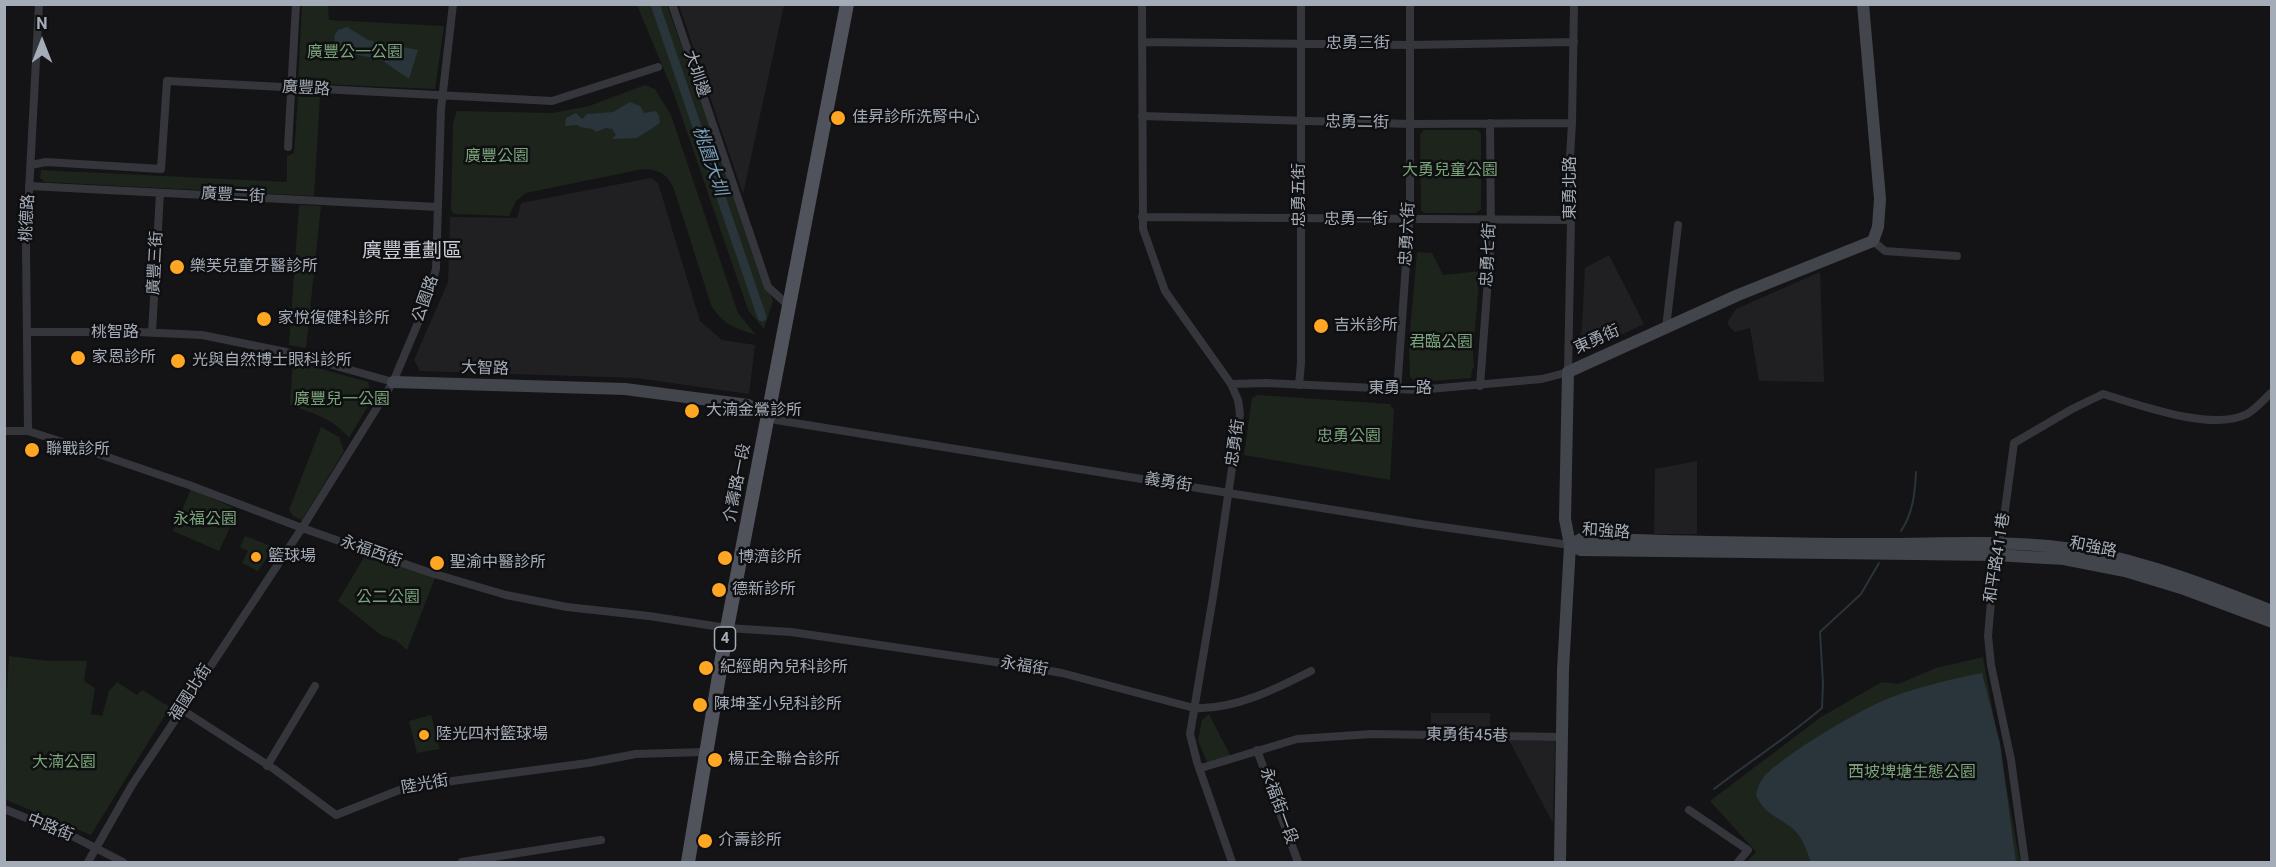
<!DOCTYPE html>
<html>
<head>
<meta charset="utf-8">
<style>
	body { margin:0 }
	#map { position:relative; width:2276px; height:867px; overflow:hidden; background:#141416; font-family:Roboto,sans-serif }
	canvas { display:block }
	.frame { position:absolute; inset:0; border:6px solid #a4acb8; pointer-events:none }
	.north { position:absolute; left:12px; top:12px; width:60px; height:60px; -webkit-text-stroke:4px #0f0f11; paint-order:stroke; rotate:0deg; font-size:16px; font-weight:700; line-height:24px; text-align:center; color:#a4acb8 }
	.north::after { content:''; display:block; margin:auto; width:21px; height:27px; background:#a4acb8; clip-path:polygon(50% 0,100% 100%,50% 72%,0 100%) }
</style>
</head>
<body>
<div id="map">
<canvas width="2276" height="867"></canvas>
<div class="frame"></div>
<div class="north">N</div>
</div>
<script>
const g = document.querySelector('canvas').getContext('2d');
g.lineJoin = 'round';
function fillPath(path, color) { g.fillStyle = color; g.fill(path, 'evenodd'); }
function stroke(path, color, width, dash) { g.strokeStyle = color; g.lineWidth = width; g.lineCap = dash ? 'butt' : 'round'; g.setLineDash(dash || []); g.stroke(path); }
function write(font, color, halo, rows, align = 'center') {
  g.font = font + ' Roboto,"Noto Sans TC",sans-serif'; g.lineWidth = 5; g.setLineDash([]); g.textBaseline = 'middle'; g.strokeStyle = halo; g.fillStyle = color; for (const [text, x, y, turn = 0] of rows) {
    g.save(); g.translate(x, y); g.rotate((+turn || 0) * Math.PI / 180); g.textAlign = isNaN(turn) ? turn : align; if (halo) g.strokeText(text, 0, 0); g.fillText(text, 0, 0); g.restore();
  }
}
fillPath(new Path2D(`
	M679,5H784L743,194Z
	M651,178L658,183L700,321L722,340L755,345L749,394L637,378L420,371L414,360L448,282L450,217L517,218L521,203Z
	M1609,255L1644,324L1586,352L1581,345L1585,268Z
	M1820,272L1824,382L1759,381L1750,328L1734,332L1727,323L1736,309Z
	M1697,461V534H1654L1655,469Z
	M1431,713H1490V729H1431Z
	M1509,740L1555,741L1553,823L1545,808Z`), '#202023');
fillPath(new Path2D(`
	M302,5H328L329,20L444,26L435,89L298,83Z
	M637,5H667L773,301L764,329L748,310L674,94Z
	M645,85L655,89L671,115L738,313L756,335C735,328 723,325 711,305L675,192C668,173 658,168 638,170L526,193L516,201L509,216L454,214L451,210L453,123L457,111L553,113L589,106Z
	M298,97H320L314,196L45,182L40,178L41,170L287,182V156L294,153Z
	M1424,130H1478L1481,134V209L1476,213H1424L1421,210L1420,135Z
	M299,205L321,206L306,348L289,345Z
	M1417,252L1432,253L1443,275L1480,271L1473,352L1474,368L1472,369L1471,378L1417,382L1410,377L1409,342Z
	M293,361L368,382L372,399L349,438C333,418 314,414 290,405Z
	M1258,395L1390,404L1394,410L1390,480L1244,455L1252,398Z
	M321,427L339,437L344,451L302,520L293,516L289,510Z
	M191,489L238,510L219,551L173,531Z
	M245,536L274,547L258,571L242,563L248,551L240,547Z
	M366,554L435,578L407,650L397,641L381,635L338,601Z
	M9,656L48,661H87L84,681L95,688L91,714L102,716L109,691L117,682L137,695L142,690L170,707L91,835L6,800L7,688Z
	M1983,657L2020,862H1746L1756,852L1710,801L1821,717L1882,682L1898,684L1936,668Z
	M1209,714L1231,757L1208,764L1198,741L1202,720Z
	M431,715L440,749L417,753L409,721Z`), '#1c241c');
fillPath(new Path2D(`
	M347,27L368,40L418,50L409,79L380,59L352,54L336,47L334,36L338,30Z
	M630,102L640,106L644,113L656,111L659,116L660,123L637,138L612,139L616,135L612,129L606,128L596,132C592,126 583,130 577,125L565,126L566,118L576,113L582,119L587,114L613,112Z
	M1982,673L2000,743L2016,862H1811C1806,850 1803,837 1792,828C1777,816 1765,815 1756,795C1757,790 1759,783 1763,778C1781,756 1864,707 1892,697C1921,686 1952,679 1982,673Z`), '#29343b');
stroke(new Path2D(`
	M1901,531C1913,513 1915,493 1916,472
	M1714,789C1750,761 1788,737 1822,708L1823,683L1820,632L1861,594L1879,563`), '#29343b', 2);
stroke(new Path2D(`
	M655,4L762,317`), '#29343b', 9);
stroke(new Path2D(`
	M672,4L768,287L789,306
	M1142,4L1143,229L1165,291L1231,384L1238,400L1240,414L1214,591L1190,734L1197,762L1232,862
	M1142,42L1410,45L1574,42
	M1142,116L1410,124L1572,123
	M288,147L296,4
	M31,165L46,162L161,169L167,81L552,101L658,67
	M29,186L438,207
	M1142,217L1571,220
	M1873,241L1885,251L1957,256
	M1666,328L1678,225
	M27,332H138L202,335L286,352L393,382
	M152,333L160,193
	M1231,384L1266,383L1418,390L1542,379L1568,372L1571,220L1568,191L1572,123L1574,4
	M1299,385L1301,363V4
	M1480,386L1491,238L1490,123
	M1397,391L1410,207V4
	M768,416L776,420L1421,524L1570,545
	M4,431H28L84,449L189,485L302,528L428,572L506,595L567,607L649,616L727,628L791,632L1009,664L1062,673L1194,708C1234,710 1276,689 1311,671
	M28,431L26,247L39,4
	M181,709L274,769L336,815L407,787L588,763L636,754L705,752
	M1257,750L1298,862
	M267,766L315,686
	M1201,768L1297,739L1372,734L1562,737
	M4,809L74,837L123,862
	M1689,810L1748,850L1738,862
	M88,862L132,785L302,528L393,382L426,304L436,269L441,109L453,4
	M462,862L601,840
	M2025,862L2011,760L1991,665L1988,636L1995,555L2003,525L2014,443L2072,409L2103,394C2140,405 2212,432 2247,414C2256,409 2264,399 2272,392`), '#35363b', 8);
stroke(new Path2D(`
	M393,382L625,389L748,405L768,416
	M1570,545L1581,550L1995,555L2064,559L2125,571L2181,588L2272,622
	M1570,545L1581,539C1681,541 1781,544 1881,544C1948,544 2019,539 2085,551C2149,563 2211,587 2272,611
	M1560,862L1563,670L1570,545L1565,519L1568,372L1738,295L1873,241L1878,227L1880,199L1863,4`), '#42454c', 12);
stroke(new Path2D(`
	M688,862L727,628L847,4`), '#50535b', 14);
for (const [x, y, r, color] of [
	[838,118,8,"#ffa623"],
	[177,267,8,"#ffa623"],
	[264,319,8,"#ffa623"],
	[1321,326,8,"#ffa623"],
	[78,358,8,"#ffa623"],
	[178,361,8,"#ffa623"],
	[692,411,8,"#ffa623"],
	[32,450,8,"#ffa623"],
	[256,557,6,"#ffa623"],
	[725,558,8,"#ffa623"],
	[437,563,8,"#ffa623"],
	[719,590,8,"#ffa623"],
	[706,668,8,"#ffa623"],
	[700,705,8,"#ffa623"],
	[424,735,6,"#ffa623"],
	[715,760,8,"#ffa623"],
	[705,841,8,"#ffa623"]
]) { const dot = new Path2D(); dot.arc(x, y, r, 0, 2 * Math.PI); g.fillStyle = color; g.fill(dot); stroke(dot, '#0f0f11', 2); }
for (const [x, y, w] of [
	[725,639,21]
]) { const box = new Path2D(); box.roundRect(x - w / 2, y - 12, w, 24, 4.5); g.fillStyle = '#0f0f11'; g.fill(box); stroke(box, '#a4acb8', 1.5); }
write('bold 15px', '#a4acb8', null, [
	["4",725,639]
]);
write('16px', '#a4acb8', '#0f0f11', [
	["忠勇三街",1358,44],
	["大圳邊",696,74,71],
	["廣豐路",306,89,3],
	["忠勇二街",1357,123,1],
	["東勇北路",1571,188,-90],
	["忠勇五街",1300,195,-90],
	["廣豐二街",233,196,3],
	["桃德路",28,218,-87],
	["忠勇一街",1356,220],
	["忠勇六街",1408,234,-87],
	["忠勇七街",1489,255,-87],
	["廣豐三街",156,263,-87],
	["公園路",426,299,-71],
	["桃智路",115,333],
	["東勇街",1597,340,-24],
	["大智路",485,369,2],
	["東勇一路",1400,389],
	["忠勇街",1236,443,-82],
	["介壽路一段",738,483,-79],
	["義勇街",1168,483,9],
	["和強路",1606,532,4],
	["和強路",2093,548,11],
	["永福西街",371,552,19],
	["和平路411巷",1998,558,-81],
	["永福街",1024,667,10],
	["福國北街",191,693,-57],
	["東勇街45巷",1467,736,1],
	["陸光街",425,785,-10],
	["永福街一段",1278,806,70],
	["中路街",50,828,22]
]);
write('16px', '#7aa47a', '#0f0f11', [
	["廣豐公一公園",355,53],
	["廣豐公園",497,157],
	["大勇兒童公園",1450,171],
	["君臨公園",1441,343],
	["廣豐兒一公園",342,400],
	["忠勇公園",1349,437],
	["永福公園",205,520],
	["公二公園",388,598],
	["大湳公園",64,763],
	["西坡埤塘生態公園",1912,773]
]);
write('16px', '#a4acb8', '#0f0f11', [
	["佳昇診所洗腎中心",852,118],
	["樂芙兒童牙醫診所",190,267],
	["家悅復健科診所",278,319],
	["吉米診所",1334,326],
	["家恩診所",92,358],
	["光與自然博士眼科診所",192,361],
	["大湳金鶯診所",706,411],
	["聯戰診所",46,450],
	["籃球場",268,557],
	["博濟診所",738,558],
	["聖渝中醫診所",450,563],
	["德新診所",732,590],
	["紀經朗內兒科診所",720,668],
	["陳坤荃小兒科診所",714,705],
	["陸光四村籃球場",436,735],
	["楊正全聯合診所",728,760],
	["介壽診所",718,841]
], 'left');
write('italic 18px', '#789db6', '#0f0f11', [
	["桃園大圳",709,161,71]
]);
write('20px', '#c6cad3', '#0f0f11', [
	["廣豐重劃區",412,252]
]);
</script>
</body>
</html>
